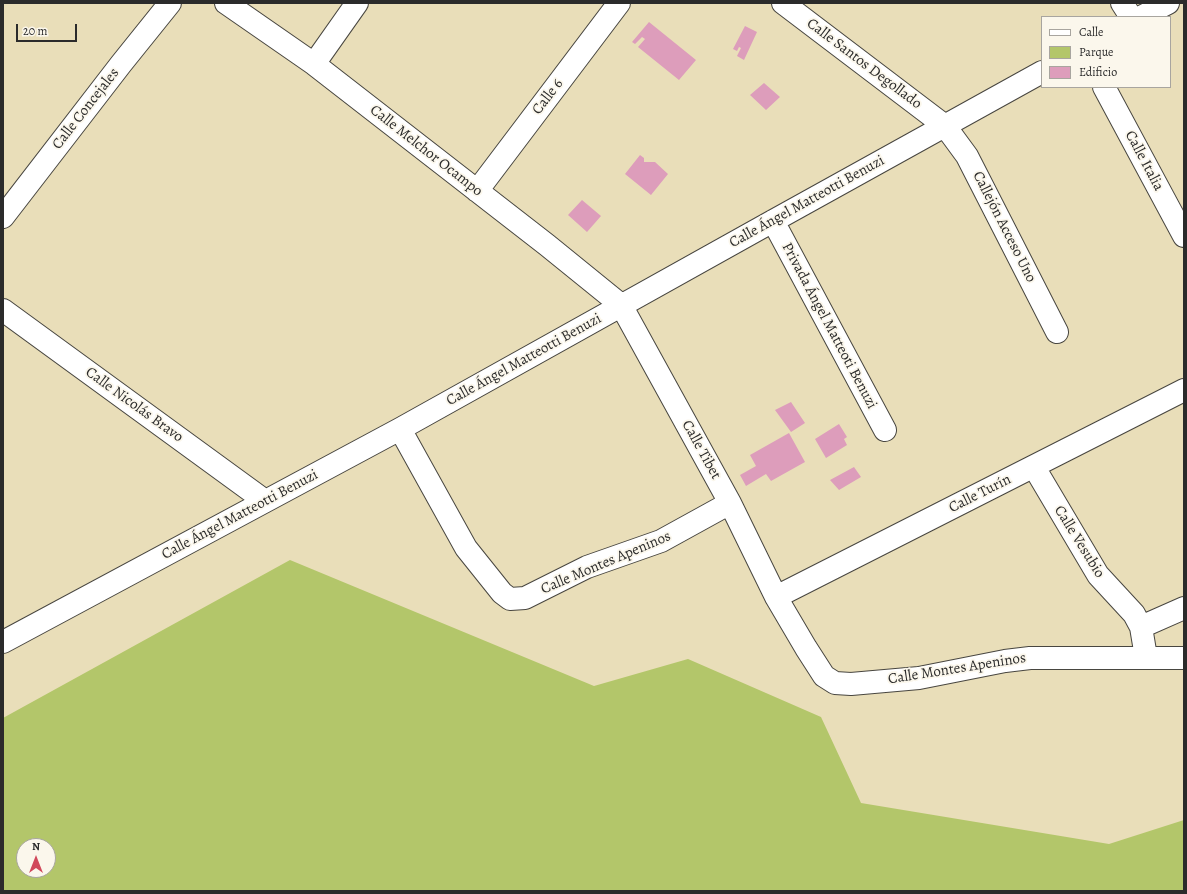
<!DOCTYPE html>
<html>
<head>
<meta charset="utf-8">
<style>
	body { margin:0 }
	#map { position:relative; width:1187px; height:894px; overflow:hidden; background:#e9deb9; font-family:Alegreya,serif }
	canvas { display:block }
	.frame { position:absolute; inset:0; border:4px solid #2b2b2b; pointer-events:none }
	.legend { position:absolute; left:1041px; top:16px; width:130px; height:72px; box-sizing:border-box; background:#fbf7ec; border:1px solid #a8a59f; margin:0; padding:5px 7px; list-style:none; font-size:12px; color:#2b2b2b }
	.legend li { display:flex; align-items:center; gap:8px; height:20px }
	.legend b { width:20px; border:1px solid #a8a59f }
	.north { position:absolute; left:16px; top:838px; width:40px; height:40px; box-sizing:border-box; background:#fbf7ec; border:1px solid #a8a59f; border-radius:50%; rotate:0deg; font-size:11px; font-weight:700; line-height:16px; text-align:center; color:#2b2b2b }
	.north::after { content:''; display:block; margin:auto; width:14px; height:18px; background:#d1495b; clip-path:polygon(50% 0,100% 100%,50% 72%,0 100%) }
	.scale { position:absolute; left:16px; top:24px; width:61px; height:18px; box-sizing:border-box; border:2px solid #2b2b2b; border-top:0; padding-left:5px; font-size:12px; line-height:14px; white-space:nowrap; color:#2b2b2b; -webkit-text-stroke:3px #fbf7ec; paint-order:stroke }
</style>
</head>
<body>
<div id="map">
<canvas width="1187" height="894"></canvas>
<div class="frame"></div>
<ul class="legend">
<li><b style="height:5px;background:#fff"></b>Calle</li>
<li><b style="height:11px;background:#b3c66a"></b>Parque</li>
<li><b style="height:11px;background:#dd9dbb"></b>Edificio</li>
</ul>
<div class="north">N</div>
<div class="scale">20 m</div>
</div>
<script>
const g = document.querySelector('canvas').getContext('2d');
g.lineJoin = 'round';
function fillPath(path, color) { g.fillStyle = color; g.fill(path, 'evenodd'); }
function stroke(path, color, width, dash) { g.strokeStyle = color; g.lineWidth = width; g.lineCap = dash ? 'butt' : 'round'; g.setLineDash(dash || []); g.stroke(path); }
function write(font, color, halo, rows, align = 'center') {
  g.font = font + ' Alegreya,serif'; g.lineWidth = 3.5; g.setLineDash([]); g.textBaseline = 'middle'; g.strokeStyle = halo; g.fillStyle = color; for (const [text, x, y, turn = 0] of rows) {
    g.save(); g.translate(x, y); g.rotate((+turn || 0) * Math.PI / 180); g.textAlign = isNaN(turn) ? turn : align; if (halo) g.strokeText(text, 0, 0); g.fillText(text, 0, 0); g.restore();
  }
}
fillPath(new Path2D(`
	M290,560L594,686L688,659L821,717L861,803L1109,844L1184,820V891H3V718ZM24,846H48V870H24Z`), '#b3c66a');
fillPath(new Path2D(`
	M649,22L696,60L679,80L638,47L645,39L642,37L635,44L632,42Z
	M745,26L757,32L744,60L737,56L741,48L739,47L737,51L733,49Z
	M764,83L780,97L766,110L750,95Z
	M640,155L644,158V162H655L668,174L651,195L625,174Z
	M582,200L601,216L587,232L568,215Z
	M791,402L805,423L791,432L775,410Z
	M839,424L847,437L844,439L847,445L826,458L815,439Z
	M789,433L805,462L771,481L766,474L746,486L740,475L756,466L750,455Z
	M854,467L861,477L839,490L830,480Z`), '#dd9dbb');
const street = new Path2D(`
	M226,3L314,64L547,245L621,305L730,503L776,597L806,648L824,676L835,683L851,684L919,678L1005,661L1030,658H1184
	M783,3L945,126L967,156L1057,332
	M1122,3L1131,17
	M1141,17L1168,3
	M314,64L357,3
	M1104,87L1184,236
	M477,191L619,3
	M3,217L121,64L170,3
	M773,221L885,430
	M3,310L265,501
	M400,429L466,548L502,593L510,599L525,598L587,567L661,541L730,503
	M1034,467L1098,575L1134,614L1141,627L1146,657
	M776,597L1184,390
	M1141,627L1184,608
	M3,642L400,429L773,221L1042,72`);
stroke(street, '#484640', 24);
stroke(street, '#fff', 22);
write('15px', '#2b2b2b', '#fbf7ec', [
	["Calle Santos Degollado",864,64,37],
	["Calle 6",548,97,-53],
	["Calle Concejales",86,109,-52],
	["Calle Melchor Ocampo",426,151,38],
	["Calle Italia",1144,161,62],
	["Calle Ángel Matteotti Benuzi",807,202,-29],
	["Callejón Acceso Uno",1004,227,63],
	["Privada Ángel Matteoti Benuzi",829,326,62],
	["Calle Ángel Matteotti Benuzi",524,360,-29],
	["Calle Nicolás Bravo",134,405,36],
	["Calle Tibet",701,450,61],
	["Calle Turín",980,494,-27],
	["Calle Ángel Matteotti Benuzi",240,515,-28],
	["Calle Vesubio",1079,542,58],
	["Calle Montes Apeninos",606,563,-23],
	["Calle Montes Apeninos",957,669,-9]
]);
</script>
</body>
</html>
